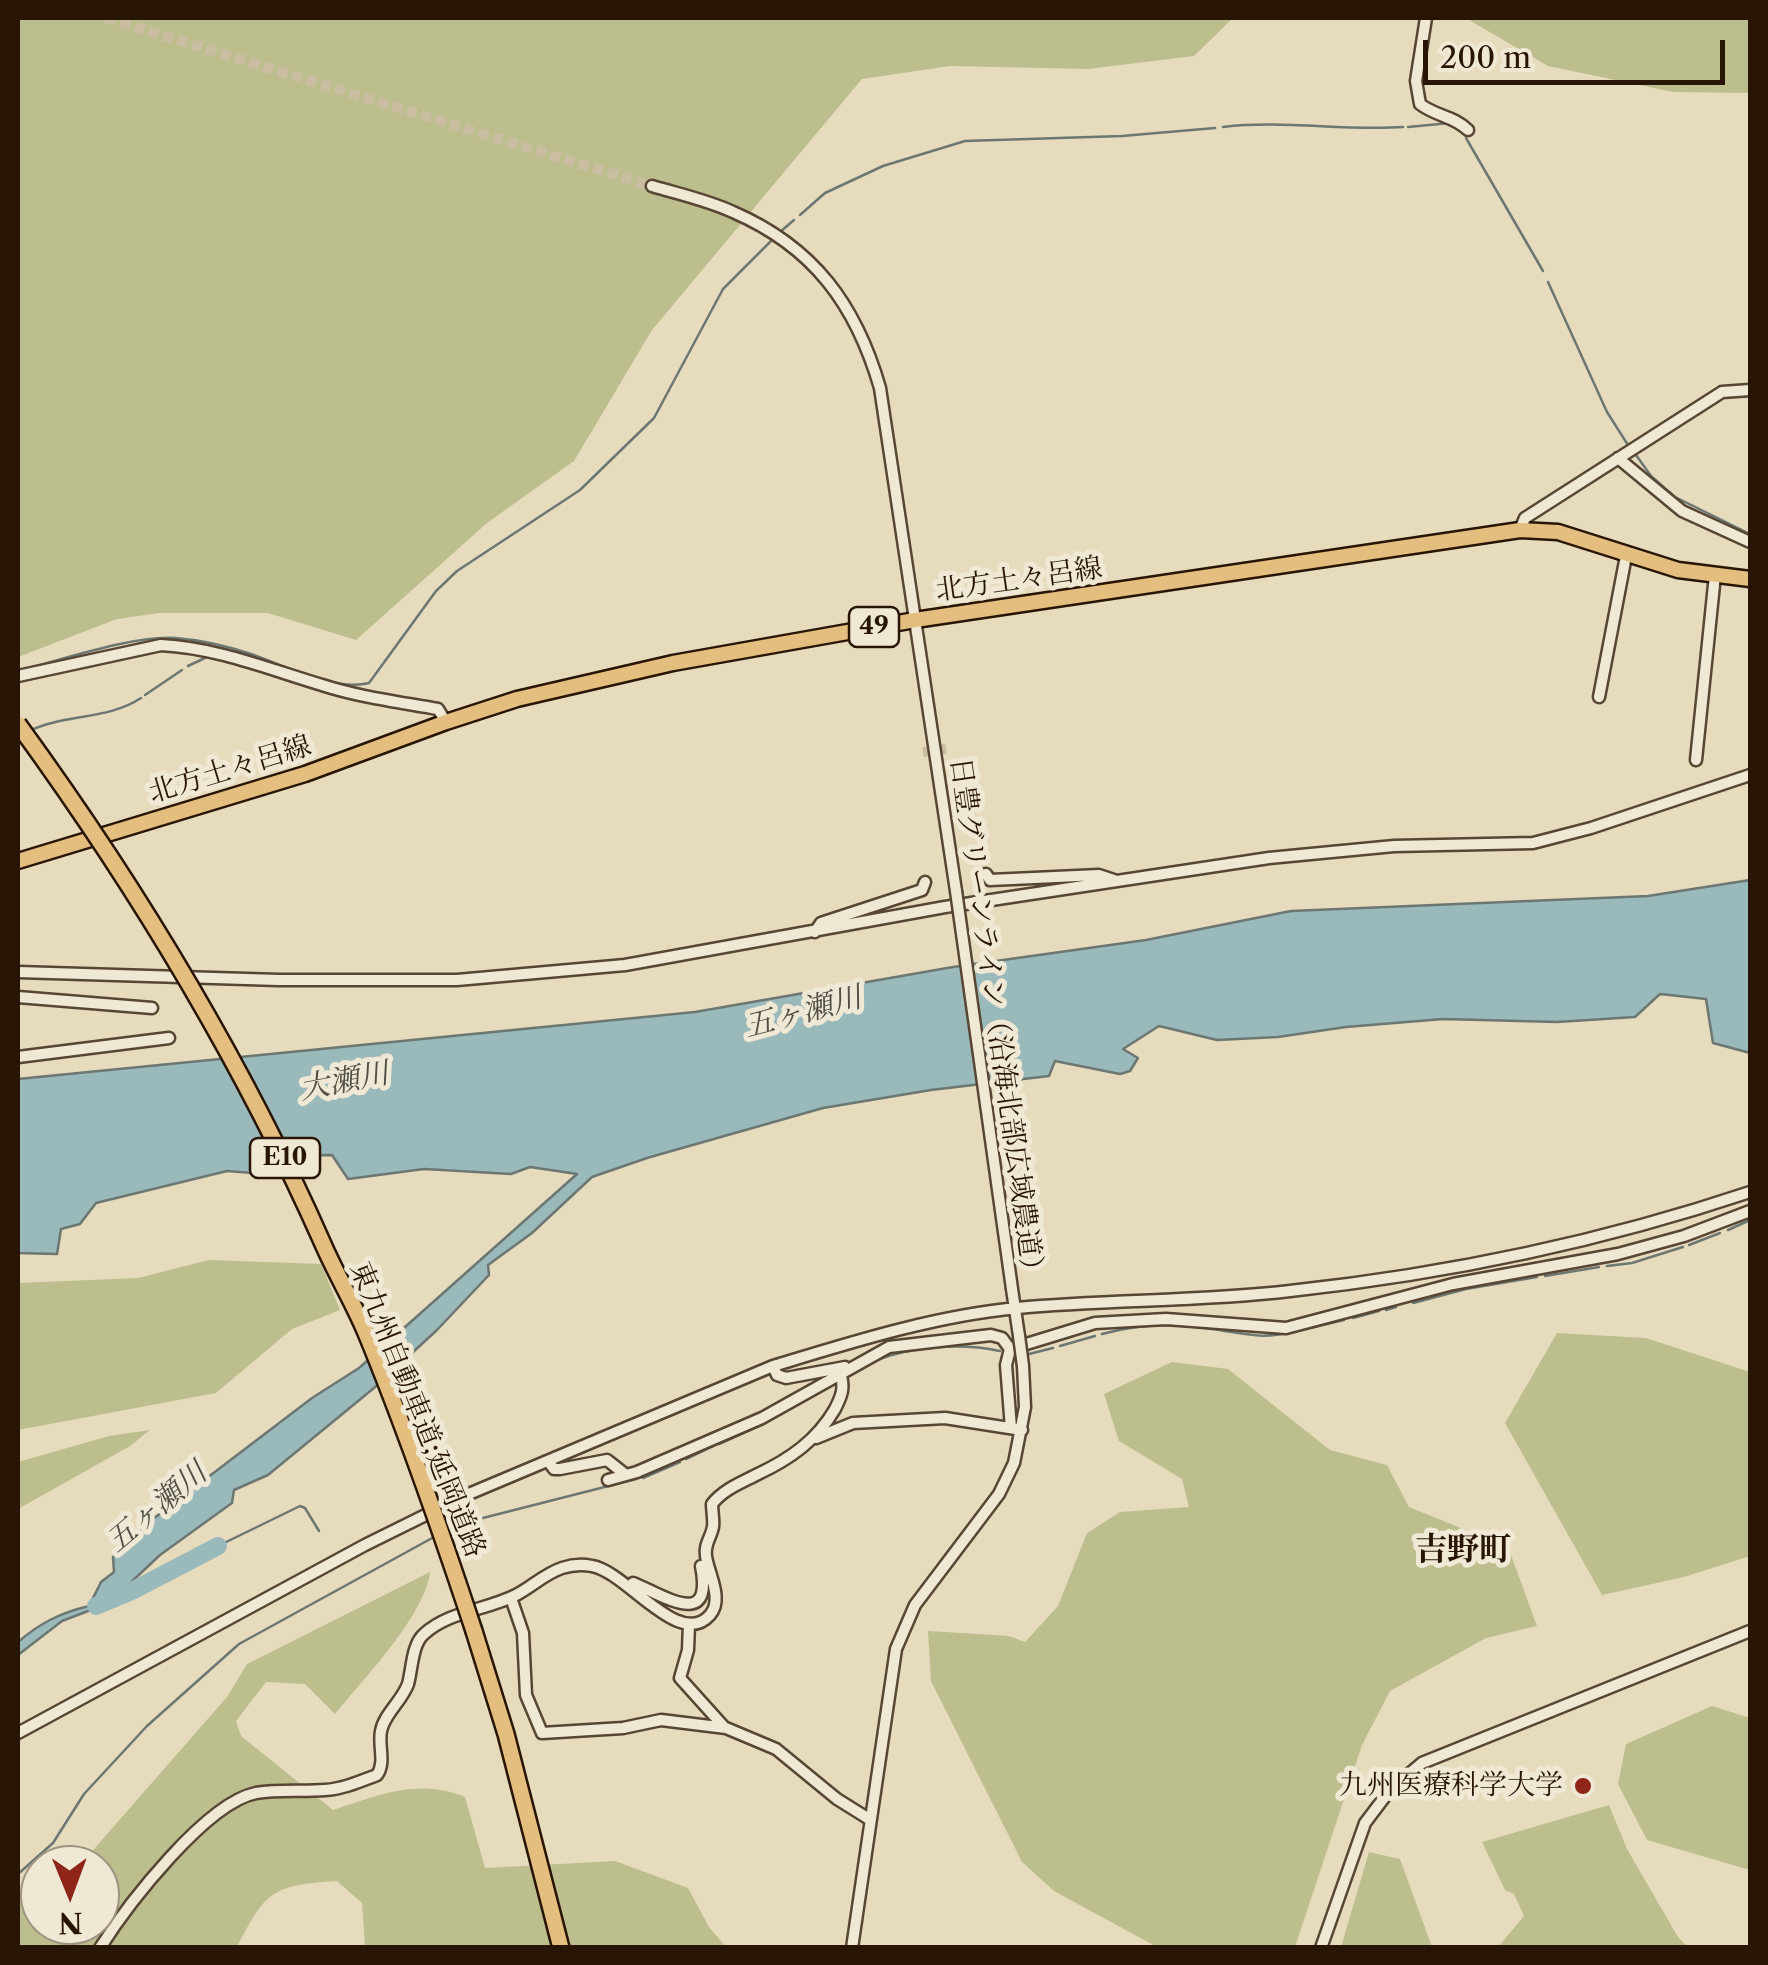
<!DOCTYPE html>
<html>
<head>
<meta charset="utf-8">
<style>
	body { margin:0 }
	#map { position:relative; width:1768px; height:1965px; overflow:hidden; background:#e7dbbe; font-family:"Libre Caslon Text",serif }
	canvas { display:block }
	.frame { position:absolute; inset:0; border:20px solid #281506; pointer-events:none }
	.north { position:absolute; left:20px; top:1845px; width:100px; height:100px; box-sizing:border-box; background:#efe8d5; border:2px solid #9f9482; border-radius:50%; rotate:179deg; font-size:28px; font-weight:700; line-height:40px; text-align:center; color:#281506 }
	.north::after { content:''; display:block; margin:auto; width:35px; height:45px; background:#8f2418; clip-path:polygon(50% 0,100% 100%,50% 72%,0 100%) }
	.scale { position:absolute; left:1423px; top:40px; width:302px; height:45px; box-sizing:border-box; border:5px solid #281506; border-top:0; padding-left:12px; font-size:30px; line-height:35px; white-space:nowrap; color:#281506; -webkit-text-stroke:8px #efe8d5; paint-order:stroke }
</style>
</head>
<body>
<div id="map">
<canvas width="1768" height="1965"></canvas>
<div class="frame"></div>
<div class="north">N</div>
<div class="scale">200 m</div>
</div>
<script>
const g = document.querySelector('canvas').getContext('2d');
g.lineJoin = 'round';
function fillPath(path, color) { g.fillStyle = color; g.fill(path, 'evenodd'); }
function stroke(path, color, width, dash) { g.strokeStyle = color; g.lineWidth = width; g.lineCap = dash ? 'butt' : 'round'; g.setLineDash(dash || []); g.stroke(path); }
function write(font, color, halo, rows, align = 'center') {
  g.font = font + ' "Libre Caslon Text","Noto Serif JP",serif'; g.lineWidth = 10; g.setLineDash([]); g.textBaseline = 'middle'; g.strokeStyle = halo; g.fillStyle = color; for (const [text, x, y, turn = 0] of rows) {
    g.save(); g.translate(x, y); g.rotate((+turn || 0) * Math.PI / 180); g.textAlign = isNaN(turn) ? turn : align; if (halo) g.strokeText(text, 0, 0); g.fillText(text, 0, 0); g.restore();
  }
}
fillPath(new Path2D(`
	M18,18H1233L1194,56L1088,69L950,66L862,79L652,330L574,461L487,523L356,640L268,613H160L117,619L18,657Z
	M1470,18H1750V93L1673,92L1548,66L1469,20Z
	M209,1260L321,1264L340,1310L292,1329L216,1393L18,1430V1283L138,1278Z
	M1557,1333L1646,1338L1750,1372V1556L1684,1577L1602,1595L1505,1423Z
	M1172,1362L1228,1369L1330,1450L1387,1465L1409,1507L1508,1547L1537,1626L1486,1638L1390,1691L1362,1745L1295,1947H1157L1054,1891L1022,1862L931,1681L928,1631L1009,1636L1025,1642L1058,1606L1087,1533L1120,1512L1189,1507L1182,1479L1119,1441L1104,1394Z
	M150,1430L130,1446L18,1509V1462L109,1436Z
	M430,1572C426,1614 362,1681 335,1714L305,1684L266,1682L236,1721L241,1736L333,1810C380,1795 417,1778 465,1797L485,1868L615,1861L688,1888L709,1927L726,1947H365L362,1903L337,1881C272,1885 266,1891 237,1947L18,1948V1895L40,1884V1925H100V1865H80L227,1697L247,1664Z
	M1712,1706L1750,1718V1870L1647,1840L1618,1784L1626,1744Z
	M1609,1805L1627,1849L1678,1937L1688,1947H1498L1524,1916L1514,1894L1505,1890L1482,1842Z
	M1369,1852L1400,1859L1432,1947H1341Z`), '#bcbe8d');
const water = new Path2D(`
	M1750,880V1053L1713,1043L1706,999L1660,994L1635,1017L1557,1022L1443,1019L1346,1027L1278,1037L1217,1040L1159,1026L1123,1049L1138,1058L1130,1071L1120,1074L1055,1061L1049,1076L931,1090L823,1108L647,1158L592,1177L532,1233L488,1265L489,1275L437,1330L374,1388L268,1475L234,1490L232,1503L160,1555L126,1587L96,1608L62,1621L18,1655V1642C40,1623 60,1613 89,1606L101,1582L114,1572L113,1557L153,1519L312,1398L359,1368L577,1174L530,1167L511,1174L424,1169L348,1179L332,1155L267,1156L265,1174L227,1171L96,1203L80,1224L61,1229L57,1254L18,1253V1079L695,1012L953,967L1146,940L1291,911L1648,896Z`);
fillPath(water, '#9ab9ba');
stroke(water, '#6c7772', 2.5);
stroke(new Path2D(`
	M1223,127C1283,120 1343,131 1403,127
	M1408,127L1450,123
	M1466,138L1543,271
	M800,215L825,193L883,166L965,141L1122,136L1215,128
	M780,232L794,220
	M1548,282L1607,412L1628,445
	M1636,455L1651,476L1675,497L1750,534
	M188,666L209,656
	M18,671C61,660 133,635 176,638C201,640 227,646 251,654C283,665 336,692 369,683L436,591L457,571L580,490L654,418L723,289L774,238
	M306,685L346,697
	M145,695L182,670
	M409,709L428,713
	M29,731C64,714 108,720 141,698
	M1728,1230L1750,1220
	M1689,1245L1720,1233
	M1607,1266L1632,1263L1683,1247
	M1545,1276L1599,1267
	M1413,1303L1466,1289L1537,1277
	M1386,1310L1396,1307
	M1353,1318L1379,1311
	M1306,1329L1344,1320
	M1102,1334C1137,1324 1176,1323 1212,1329C1248,1334 1260,1340 1297,1331
	M1060,1346L1095,1336
	M1029,1354L1053,1348
	M877,1360C914,1346 961,1343 1000,1351
	M851,1374L867,1365
	M768,1421L836,1383
	M719,1444L761,1425
	M686,1459L713,1446
	M643,1478L680,1462
	M446,1532L475,1520L636,1479
	M218,1546L300,1506L305,1508L319,1531
	M18,1874L53,1843L84,1794L147,1726L239,1644L434,1537`), '#6c7772', 2.5);
stroke(new Path2D(`
	M96,1606L132,1591L218,1546`), '#9ab9ba', 18);
stroke(new Path2D(`
	M106,18L652,186
	M923,752L946,749`), '#cabda2', 10, [10, 5]);
const minor = new Path2D(`
	M1426,18L1416,81L1420,104C1435,116 1454,116 1468,130
	M652,186C679,194 707,200 733,212C814,247 856,305 880,388L956,891
	M1618,458L1682,511L1750,542
	M1520,530L1525,518L1722,392L1750,390
	M18,676L161,645C218,648 268,669 322,685C359,697 399,702 438,709L446,722
	M1599,697L1626,556
	M1696,760L1715,575
	M986,874L990,880L1099,875L1114,880
	M815,932L821,923L922,890L925,882
	M18,972L279,980H457L625,965L945,907L1269,858L1394,846L1533,843L1591,828L1750,775
	M18,997L152,1008
	M18,1057L169,1038
	M1012,1289L1019,1336
	M1010,1349L1006,1365L1011,1428
	M773,1366L777,1375L786,1378L845,1367
	M816,1438L853,1423L945,1418L1022,1430
	M548,1461L554,1469H560L607,1460L626,1475
	M608,1480L637,1472L762,1418L889,1347L991,1335L1002,1338L1010,1349L1095,1323L1166,1319L1286,1328L1453,1284L1618,1254L1684,1236L1750,1211
	M633,1583C663,1595 714,1631 701,1566
	M511,1598L523,1633L526,1695L542,1733L623,1728L661,1720L726,1728L776,1749L837,1799L869,1819
	M689,1624L688,1650L680,1678L725,1728
	M18,1733L365,1545L464,1496L773,1366C852,1342 934,1316 1017,1308C1108,1299 1199,1302 1290,1291C1446,1274 1601,1242 1750,1192
	M100,1948C128,1904 206,1803 256,1793C280,1789 302,1792 325,1790C343,1789 361,1781 377,1775C386,1762 378,1746 381,1731C384,1714 402,1701 408,1684C412,1670 412,1644 424,1634C449,1611 487,1610 516,1595C532,1587 544,1574 562,1568C571,1565 582,1564 592,1566C627,1572 679,1650 710,1615C724,1599 708,1573 706,1556C704,1544 711,1538 713,1527C714,1520 712,1511 712,1504C724,1489 741,1483 758,1474C790,1459 817,1440 835,1409C842,1395 845,1388 840,1372
	M852,1948L896,1649L915,1605L999,1494L1014,1463L1025,1407L1023,1366
	M1321,1948L1365,1823L1390,1790L1422,1763L1750,1631`);
const major = new Path2D(`
	M18,861L305,774L446,722L517,699L673,663L915,620L1520,530L1558,532L1678,570L1750,579`);
const highway = new Path2D(`
	M474,1631L506,1734L561,1948`);
stroke(minor, '#584634', 15);
stroke(major, '#281506', 19);
stroke(highway, '#281506', 20);
stroke(minor, '#efe8d5', 10);
stroke(major, '#e4be7f', 14);
stroke(highway, '#e4be7f', 15);
const minorBridge = new Path2D(`
	M956,891L1012,1289
	M1019,1336L1023,1366`);
const highwayBridge = new Path2D(`
	M18,724C136,886 242,1061 323,1244C336,1274 353,1302 366,1333C406,1430 441,1531 474,1631`);
stroke(minorBridge, '#584634', 15, []);
stroke(highwayBridge, '#281506', 20, []);
stroke(minorBridge, '#efe8d5', 10);
stroke(highwayBridge, '#e4be7f', 15);
for (const [x, y, r, color] of [
	[1583,1786,10,"#8f2418"]
]) { const dot = new Path2D(); dot.arc(x, y, r, 0, 2 * Math.PI); g.fillStyle = color; g.fill(dot); stroke(dot, '#efe8d5', 4); }
for (const [x, y, w] of [
	[874,627,50],
	[285,1158,70]
]) { const box = new Path2D(); box.roundRect(x - w / 2, y - 20, w, 40, 8); g.fillStyle = '#efe8d5'; g.fill(box); stroke(box, '#281506', 2.5); }
write('bold 25px', '#281506', null, [
	["49",874,627],
	["E10",285,1158]
]);
write('28px', '#281506', '#efe8d5', [
	["北方土々呂線",1019,580,-8],
	["北方土々呂線",230,770,-17],
	["日豊グリーンライン（沿海北部広域農道）",996,1021,82],
	["東九州自動車道;延岡道路",417,1410,68]
]);
write('28px', '#281506', '#efe8d5', [
	["九州医療科学大学",1563,1786]
], 'right');
write('italic 30px', '#504e45', '#efe8d5', [
	["五ヶ瀬川",803,1013,-15],
	["大瀬川",344,1082,-11],
	["五ヶ瀬川",157,1508,-40]
]);
write('bold 32px', '#281506', '#efe8d5', [
	["吉野町",1463,1551]
]);
</script>
</body>
</html>
